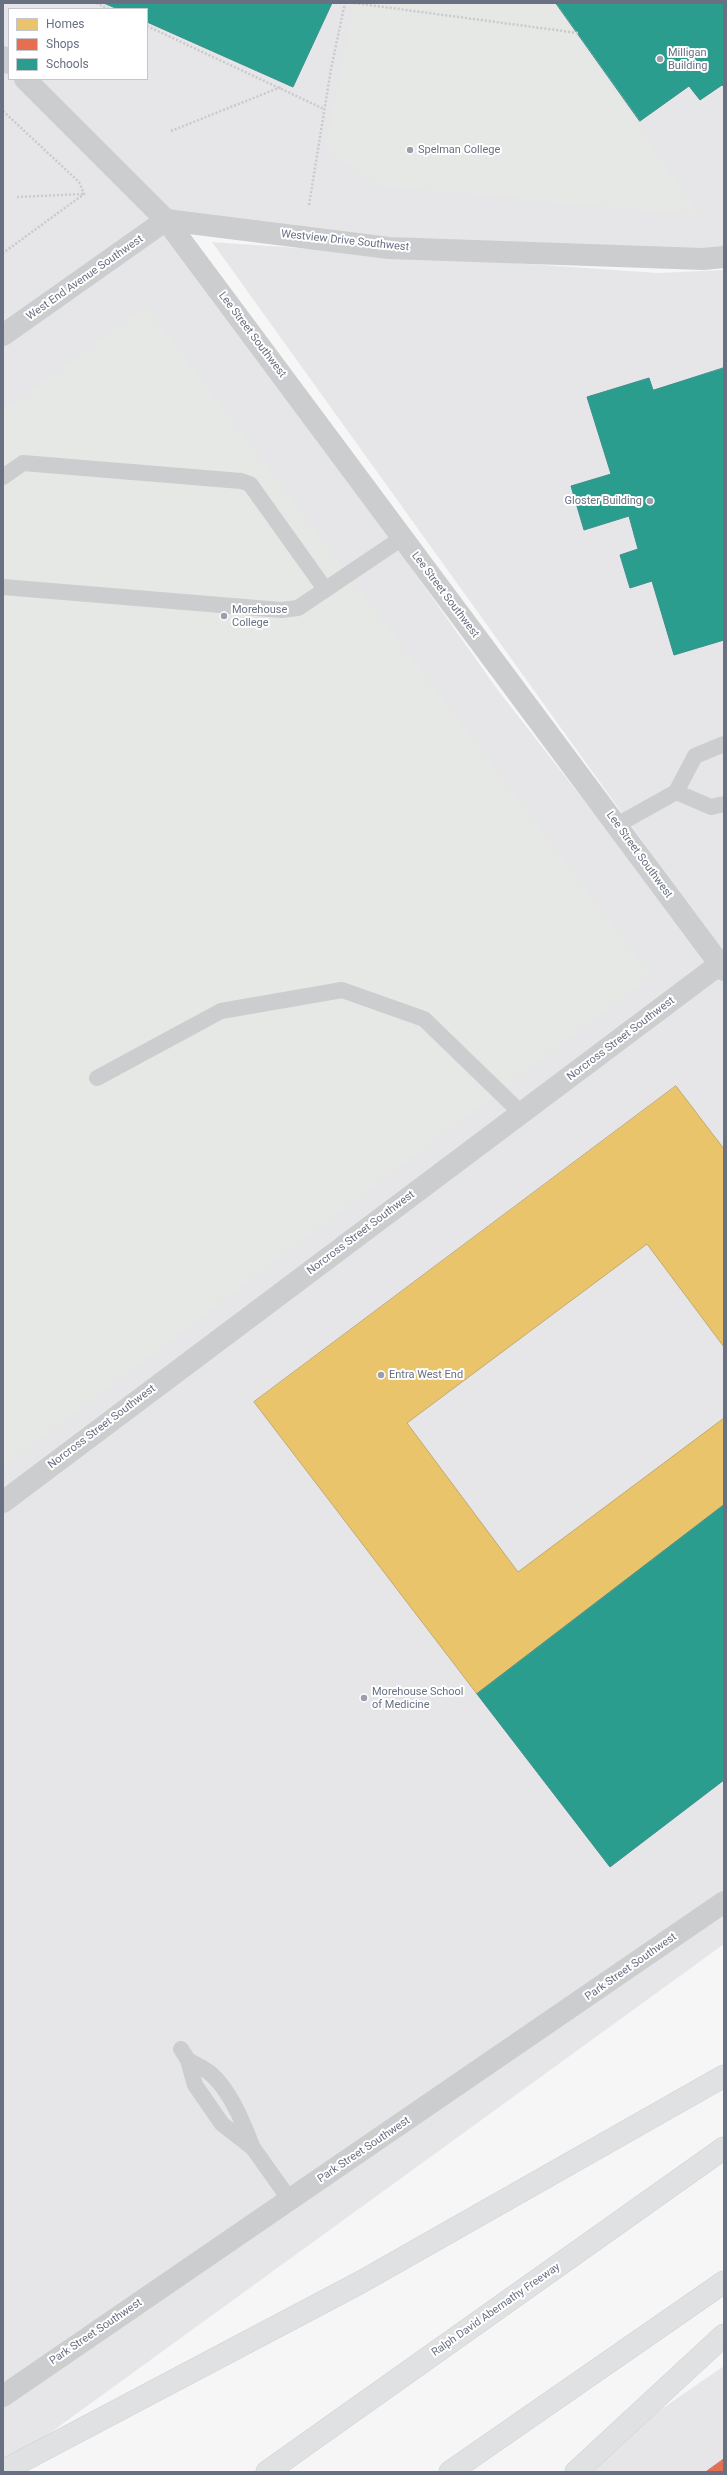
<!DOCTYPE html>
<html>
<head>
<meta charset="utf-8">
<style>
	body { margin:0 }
	#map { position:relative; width:727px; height:2475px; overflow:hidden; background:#f6f6f6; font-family:Roboto,sans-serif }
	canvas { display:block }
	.frame { position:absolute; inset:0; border:4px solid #697082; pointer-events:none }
	.legend { position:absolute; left:8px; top:8px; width:140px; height:72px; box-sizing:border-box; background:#fff; border:1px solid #c3c6cd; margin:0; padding:5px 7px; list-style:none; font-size:12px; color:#697082 }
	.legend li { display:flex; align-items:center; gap:8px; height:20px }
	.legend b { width:20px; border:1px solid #c3c6cd }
</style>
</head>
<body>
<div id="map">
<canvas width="727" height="2475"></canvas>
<div class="frame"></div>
<ul class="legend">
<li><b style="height:11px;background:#e9c46a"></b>Homes</li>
<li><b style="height:11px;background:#e76f51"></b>Shops</li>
<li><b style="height:11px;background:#2a9d8f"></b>Schools</li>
</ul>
</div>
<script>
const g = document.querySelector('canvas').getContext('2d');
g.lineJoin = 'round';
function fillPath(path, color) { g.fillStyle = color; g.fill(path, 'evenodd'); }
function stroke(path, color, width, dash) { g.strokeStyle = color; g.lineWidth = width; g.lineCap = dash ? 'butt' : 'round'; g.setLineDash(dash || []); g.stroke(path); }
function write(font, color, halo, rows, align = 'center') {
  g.font = font + ' Roboto,sans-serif'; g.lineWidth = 4; g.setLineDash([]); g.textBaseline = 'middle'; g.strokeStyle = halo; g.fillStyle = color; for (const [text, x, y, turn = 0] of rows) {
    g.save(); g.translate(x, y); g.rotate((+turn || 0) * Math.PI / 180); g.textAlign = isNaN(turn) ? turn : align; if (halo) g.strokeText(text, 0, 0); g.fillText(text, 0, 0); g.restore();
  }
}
fillPath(new Path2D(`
	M3,3H724V257L703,259L166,221L497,689L724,980V1944L3,2467ZM9,9H147V79H9Z
	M212,242L658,273L724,270V955Z
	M724,2366V2472H570Z`), '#e6e6e8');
fillPath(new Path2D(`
	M355,3H554L700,216L376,185L332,154L326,143Z
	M146,306L652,976L3,1468V411Z`), '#e5e8e4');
const homes = new Path2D(`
	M676,1086L724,1149V1347L647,1244L407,1423L518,1572L724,1418V1505L477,1694L254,1402Z`);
fillPath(homes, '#e9c46a');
stroke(homes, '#c3ab71', 1);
const shops = new Path2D(`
	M724,2459V2472H706Z`);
fillPath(shops, '#e76f51');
stroke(shops, '#c16f60', 1);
const schools = new Path2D(`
	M104,3H332L293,87L147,22V9H118Z
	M556,3H724V87L722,85L700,100L689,86L640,121Z
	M724,368V640L674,655L652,581L630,588L620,555L638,549L629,516L584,530L571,486L611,474L587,397L649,378L653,390Z
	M724,1505V1780L610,1867L477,1694Z`);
fillPath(schools, '#2a9d8f');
stroke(schools, '#3d908b', 1);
const motorway = new Path2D(`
	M3,2471L361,2282L724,2076
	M267,2472L724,2148
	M450,2472L724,2282
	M576,2472L724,2335`);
stroke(motorway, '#d2d2d3', 23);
stroke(new Path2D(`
	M96,3L109,9
	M354,3L578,33
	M147,26L324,109
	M3,111L79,182L84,194L3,253
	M171,131L281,87
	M17,197L83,194
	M309,205L331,69L345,3`), '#cacacb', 2.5, [2, 2]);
stroke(new Path2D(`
	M3,477L23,463L241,481L250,484L325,589
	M3,587L281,610L298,608L402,538
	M676,792L711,807L724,804
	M617,825L676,792L695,756L724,744
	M97,1078L221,1011L342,990L424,1019L521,1113
	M181,2049L188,2060L195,2085L222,2124L253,2148L290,2200
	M188,2060C195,2064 204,2068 210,2073C231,2091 243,2123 253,2148`), '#cccdce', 16);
stroke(new Path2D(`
	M3,57L9,63
	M25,79L166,220L389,248L703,259L724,257
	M3,335L166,220
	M3,1502L720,964L724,965`), '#cccdce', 22);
stroke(new Path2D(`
	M166,220L724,970
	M3,2396L724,1902`), '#cccdce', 22);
stroke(motorway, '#e0e1e2', 22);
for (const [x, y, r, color] of [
	[660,59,4,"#9a9fab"],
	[410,150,4,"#9a9fab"],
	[650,501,4,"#9a9fab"],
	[224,616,4,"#9a9fab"],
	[381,1375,4,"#9a9fab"],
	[364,1698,4,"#9a9fab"]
]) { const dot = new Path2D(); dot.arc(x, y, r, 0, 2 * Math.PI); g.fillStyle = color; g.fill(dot); stroke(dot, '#fff', 1.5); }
write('11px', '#697082', '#fff', [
	["Milligan",668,53],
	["Building",668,66],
	["Spelman College",418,150],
	["Gloster Building",642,501,"right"],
	["Morehouse",232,610],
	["College",232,623],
	["Entra West End",389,1375],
	["Morehouse School",372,1692],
	["of Medicine",372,1705]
], 'left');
write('11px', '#697082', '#fff', [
	["Westview Drive Southwest",345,241,6],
	["West End Avenue Southwest",85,278,-35],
	["Lee Street Southwest",252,335,53],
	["Lee Street Southwest",445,595,53],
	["Lee Street Southwest",639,855,54],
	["Norcross Street Southwest",621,1039,-37],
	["Norcross Street Southwest",361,1233,-37],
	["Norcross Street Southwest",102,1427,-37],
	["Park Street Southwest",631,1967,-35],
	["Park Street Southwest",364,2150,-34],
	["Ralph David Abernathy Freeway",496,2310,-35],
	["Park Street Southwest",96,2332,-34]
]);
</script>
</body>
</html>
